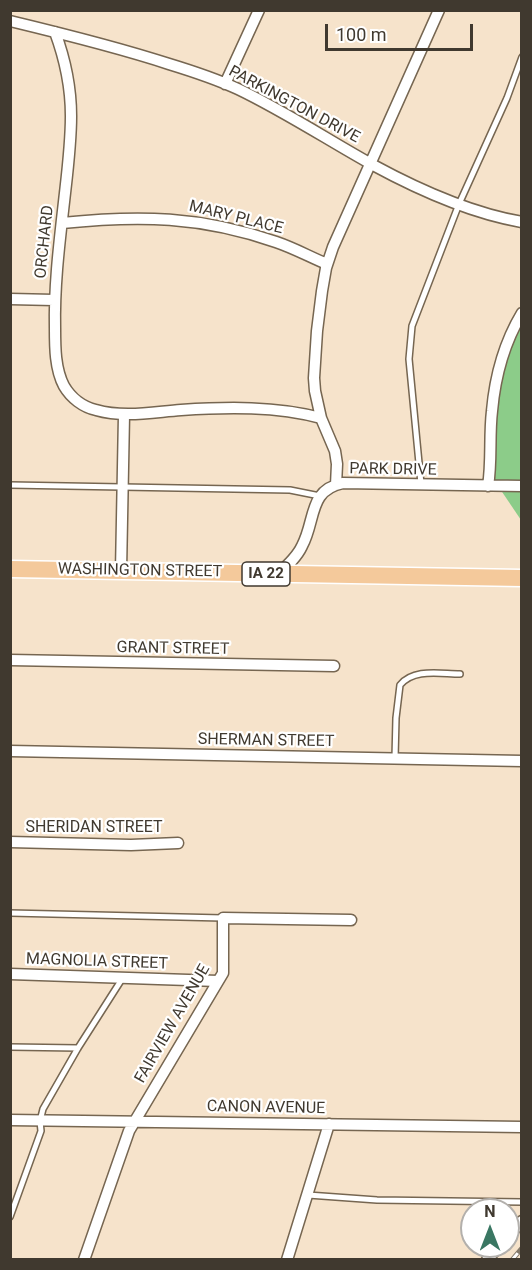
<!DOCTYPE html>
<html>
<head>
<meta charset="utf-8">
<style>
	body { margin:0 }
	#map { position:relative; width:532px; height:1270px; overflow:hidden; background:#f6e3cb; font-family:Roboto,sans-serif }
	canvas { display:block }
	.frame { position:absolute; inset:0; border:12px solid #40392f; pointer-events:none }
	.north { position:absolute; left:460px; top:1198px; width:60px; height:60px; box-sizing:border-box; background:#fff; border:2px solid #b3b0ac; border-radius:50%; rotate:0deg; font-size:16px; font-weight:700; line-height:24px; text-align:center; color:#40392f }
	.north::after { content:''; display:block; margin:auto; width:21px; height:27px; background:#3a7763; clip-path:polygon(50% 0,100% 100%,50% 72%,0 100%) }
	.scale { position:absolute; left:325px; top:24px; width:148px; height:27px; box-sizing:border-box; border:3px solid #40392f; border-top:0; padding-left:8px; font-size:18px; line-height:21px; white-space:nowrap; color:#40392f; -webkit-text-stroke:4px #fff; paint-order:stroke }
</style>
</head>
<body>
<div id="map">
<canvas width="532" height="1270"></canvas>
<div class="frame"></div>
<div class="north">N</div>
<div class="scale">100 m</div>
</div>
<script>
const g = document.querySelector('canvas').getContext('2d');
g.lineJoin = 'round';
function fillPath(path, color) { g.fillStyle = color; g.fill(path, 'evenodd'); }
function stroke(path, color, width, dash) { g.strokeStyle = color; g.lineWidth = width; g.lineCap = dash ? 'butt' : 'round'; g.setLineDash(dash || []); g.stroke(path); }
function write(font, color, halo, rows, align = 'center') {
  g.font = font + ' Roboto,sans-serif'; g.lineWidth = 4.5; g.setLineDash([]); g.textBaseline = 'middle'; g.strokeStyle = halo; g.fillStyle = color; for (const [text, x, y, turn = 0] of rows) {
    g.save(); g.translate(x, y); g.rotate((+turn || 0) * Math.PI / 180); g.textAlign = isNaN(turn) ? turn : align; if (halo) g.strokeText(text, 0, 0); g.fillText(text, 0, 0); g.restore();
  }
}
fillPath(new Path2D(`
	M521,324V520L492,477L498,387L512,341Z`), '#8ccc89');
const service = new Path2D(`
	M421,484L409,359L412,326L459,204L507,98L522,57
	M10,485L290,490L320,496
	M395,758L396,718L400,685C414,668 440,674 460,674
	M10,913L223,918
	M10,1047L78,1048
	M308,1195L377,1200L522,1202
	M10,1217L41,1131L40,1121L43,1109L78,1048L122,979`);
const minor = new Path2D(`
	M10,21C64,34 117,47 169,64C192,71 216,79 238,89C284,111 328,140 373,165C419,190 470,213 522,222
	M55,32C65,59 71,86 71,116C71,142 68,167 65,193C60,238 54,283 55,328C55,347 55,369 64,386C71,398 83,407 96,410C124,418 153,412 181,410C227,407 276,406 321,418
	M225,84L259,10
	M62,223C139,215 201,216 276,242C294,248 310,257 327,264
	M10,299L54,300
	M336,485L337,464L335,451L321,418L315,391L314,378L317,331L322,291L326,268L333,247L439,10
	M488,486C492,462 489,436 492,411C495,377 504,343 522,313
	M121,571L124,415
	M278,574C287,566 297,557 302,546C316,520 308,490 343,483L522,486
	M10,660L334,666
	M10,751L522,761
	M10,842L131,845L178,843
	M10,974L218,981
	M10,1120L522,1127
	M508,1236L522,1221
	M84,1260L129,1131L223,973V918L351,920
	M287,1260L329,1124
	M487,1260L499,1246`);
const primary = new Path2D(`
	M10,569L522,578`);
stroke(service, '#766651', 8);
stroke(minor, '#766651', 13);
stroke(primary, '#fff', 19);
stroke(service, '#fff', 5);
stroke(minor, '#fff', 10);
stroke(primary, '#f4c99b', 16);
const rail = new Path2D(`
	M512,1260L522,1248`);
stroke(rail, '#837869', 5);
stroke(rail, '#fff', 3, [9]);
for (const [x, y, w] of [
	[266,574,48]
]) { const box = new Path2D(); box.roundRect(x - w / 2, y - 12, w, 24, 4.5); g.fillStyle = '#fff'; g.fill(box); stroke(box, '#40392f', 1.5); }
write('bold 15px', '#40392f', null, [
	["IA 22",266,574]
]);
write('16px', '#40392f', '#fff', [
	["PARKINGTON DRIVE",294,105,28],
	["MARY PLACE",236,218,14],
	["ORCHARD",45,242,-84],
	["PARK DRIVE",393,470,1],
	["WASHINGTON STREET",140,571,1],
	["GRANT STREET",173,649,1],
	["SHERMAN STREET",266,741,1],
	["SHERIDAN STREET",94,828],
	["MAGNOLIA STREET",97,962,2],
	["FAIRVIEW AVENUE",173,1024,-60],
	["CANON AVENUE",266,1108,1]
]);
</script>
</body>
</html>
